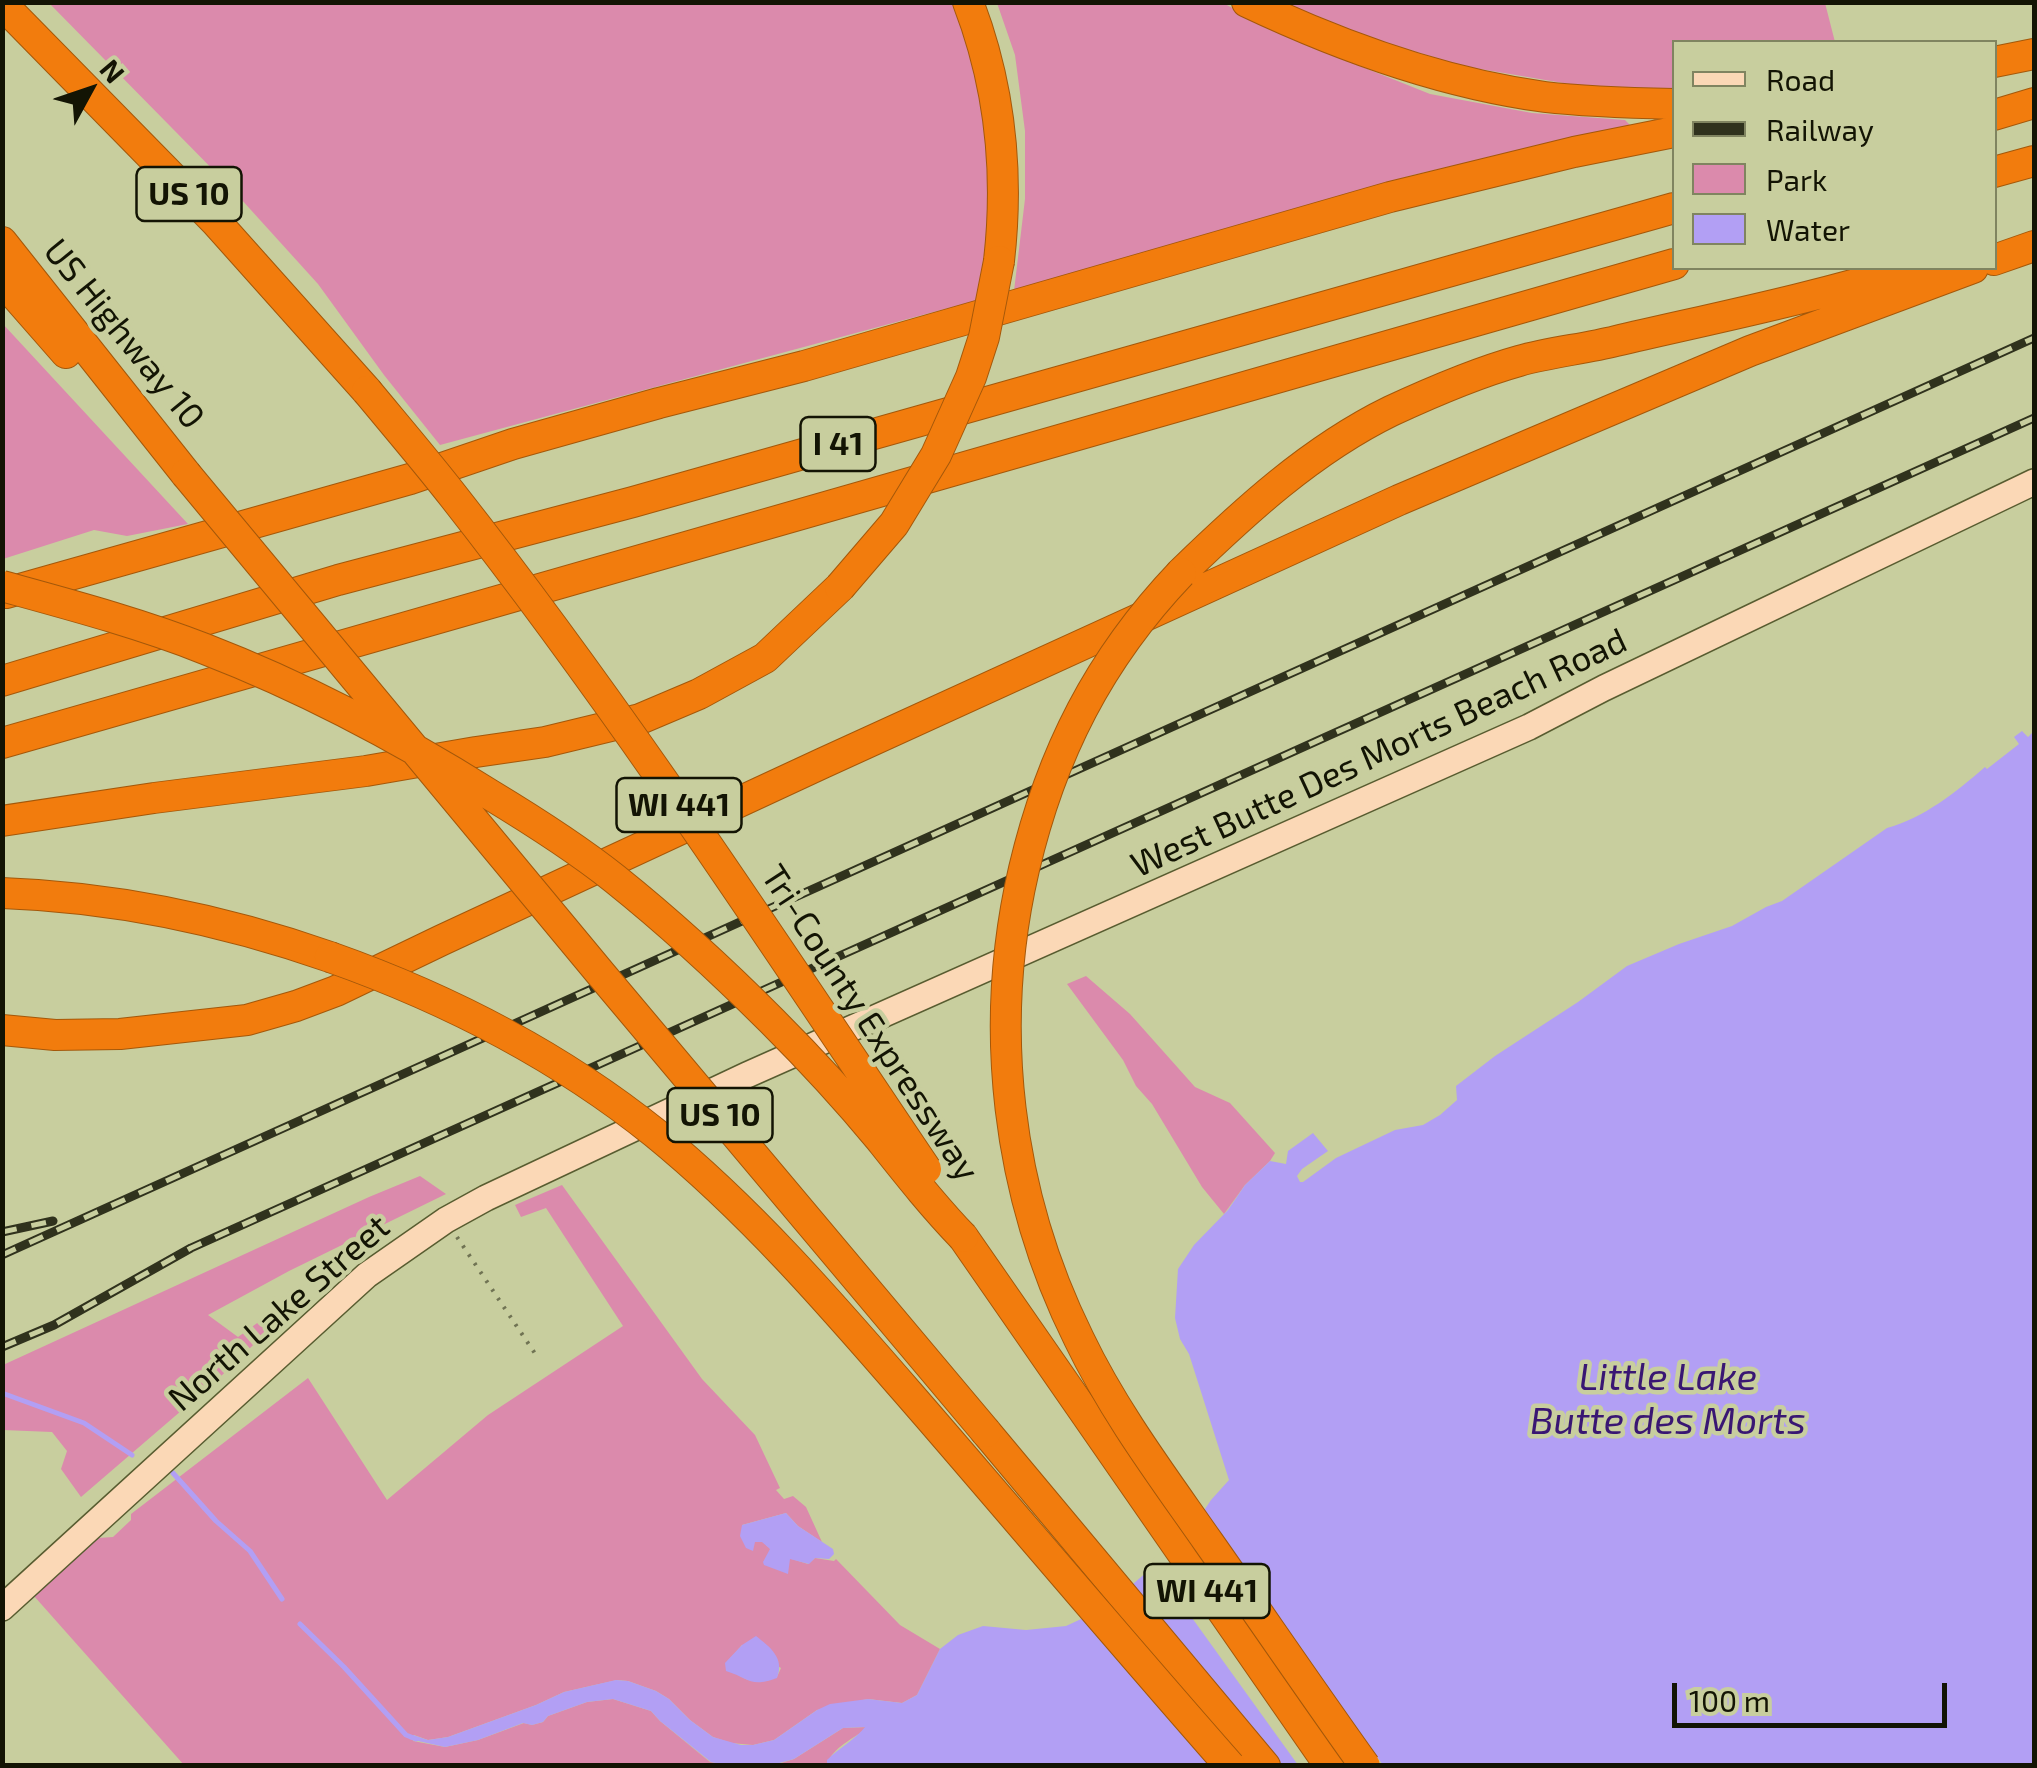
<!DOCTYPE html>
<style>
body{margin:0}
#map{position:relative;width:2037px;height:1768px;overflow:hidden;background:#c8ce9e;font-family:"Exo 2",sans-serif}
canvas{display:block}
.frame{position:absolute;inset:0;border:5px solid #131404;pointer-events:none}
.legend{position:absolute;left:1672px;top:40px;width:325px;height:230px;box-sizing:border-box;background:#c8ce9e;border:2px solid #808460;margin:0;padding:12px 18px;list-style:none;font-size:30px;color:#131404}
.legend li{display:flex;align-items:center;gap:20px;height:50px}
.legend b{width:50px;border:2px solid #808460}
.north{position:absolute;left:40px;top:40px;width:100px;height:100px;-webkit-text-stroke:8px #c8ce9e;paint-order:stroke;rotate:50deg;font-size:28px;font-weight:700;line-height:40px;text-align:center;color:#131404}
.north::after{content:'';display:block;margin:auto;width:35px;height:45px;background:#131404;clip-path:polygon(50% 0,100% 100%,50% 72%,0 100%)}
.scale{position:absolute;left:1672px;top:1683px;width:275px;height:45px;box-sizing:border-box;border:5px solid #131404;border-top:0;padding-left:12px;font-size:30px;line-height:35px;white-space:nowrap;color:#131404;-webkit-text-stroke:8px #c8ce9e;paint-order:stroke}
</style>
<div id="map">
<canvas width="2037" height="1768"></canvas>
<div class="frame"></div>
<ul class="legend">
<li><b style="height:12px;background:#fbd8b6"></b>Road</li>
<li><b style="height:12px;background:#30321d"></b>Railway</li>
<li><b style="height:28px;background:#db8aac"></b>Park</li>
<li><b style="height:28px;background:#b29ff4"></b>Water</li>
</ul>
<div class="north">N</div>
<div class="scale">100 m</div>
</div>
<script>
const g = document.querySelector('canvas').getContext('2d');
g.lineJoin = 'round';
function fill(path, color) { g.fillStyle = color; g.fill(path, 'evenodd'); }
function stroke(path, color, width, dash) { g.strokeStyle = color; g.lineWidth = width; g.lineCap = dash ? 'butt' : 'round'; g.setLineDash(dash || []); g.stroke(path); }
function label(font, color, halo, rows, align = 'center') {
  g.font = font + ' "Exo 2",sans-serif'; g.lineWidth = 9; g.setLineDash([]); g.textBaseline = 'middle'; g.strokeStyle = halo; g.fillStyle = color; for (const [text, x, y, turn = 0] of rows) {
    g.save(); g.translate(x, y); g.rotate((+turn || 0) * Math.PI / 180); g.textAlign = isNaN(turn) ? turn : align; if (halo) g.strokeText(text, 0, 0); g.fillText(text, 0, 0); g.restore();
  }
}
fill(new Path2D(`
 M 49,3 L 953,3 L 965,35 L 987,125 L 989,222 L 982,299 L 440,445 L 384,375 L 318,284 L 231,188 Z
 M 997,3 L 1223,3 L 1285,36 L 1430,94 L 1532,113 L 1625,120 L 1631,126 L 1413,175 L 1014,291 L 1025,199 L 1025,131 L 1015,55 Z
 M 1285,3 L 1825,3 L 1835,42 L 1674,42 L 1674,89 L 1587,87 L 1462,66 L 1335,27 Z
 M 2,323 L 188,524 L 127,536 L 94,530 L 3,559 Z
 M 1086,976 L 1130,1014 L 1195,1087 L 1230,1103 L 1275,1153 L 1270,1161 L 1245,1185 L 1224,1214 L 1202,1187 L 1152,1104 L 1136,1086 L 1123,1060 L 1067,984 Z
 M 420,1176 L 446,1194 L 289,1271 L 208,1315 L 238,1337 L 275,1310 L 280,1319 L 217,1380 L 81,1497 L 61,1469 L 67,1451 L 52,1432 L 3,1430 L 3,1365 L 369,1197 Z
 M 562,1185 L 702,1379 L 755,1435 L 780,1488 L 776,1490 L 784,1499 L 793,1496 L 806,1507 L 822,1542 L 798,1526 L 786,1513 L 742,1525 L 755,1542 L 762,1541 L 776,1554 L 808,1564 L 815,1558 L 834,1561 L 836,1559 L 900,1625 L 940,1649 L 917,1695 L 902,1703 L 868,1699 L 817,1710 L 774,1740 L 753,1745 L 731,1743 L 713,1737 L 690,1720 L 669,1699 L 656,1691 L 628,1681 L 617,1680 L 564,1692 L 536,1705 L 448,1737 L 428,1740 L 414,1735 L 413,1741 L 445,1747 L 478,1740 L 524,1723 L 532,1725 L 543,1722 L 548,1716 L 587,1702 L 613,1699 L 651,1711 L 660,1721 L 710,1762 L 729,1765 L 184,1765 L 34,1596 L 98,1538 L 113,1537 L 131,1520 L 131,1514 L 308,1378 L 387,1500 L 488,1415 L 623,1326 L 546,1208 L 521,1217 L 515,1205 ZM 742,1645 L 781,1668 L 777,1677 C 755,1686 741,1681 726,1663 Z
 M 868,1727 C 854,1739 832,1747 827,1765 L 772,1766 L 794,1759 L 843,1728 Z`), '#db8aac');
fill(new Path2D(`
 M 2022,731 L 2028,737 L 2034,731 L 2034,1765 L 827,1765 L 827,1760 C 839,1748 857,1738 865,1727 L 843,1728 L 794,1759 L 772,1765 L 729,1766 L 711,1762 L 660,1721 L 651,1711 L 613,1699 L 587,1702 L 548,1716 L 543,1722 L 532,1725 L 523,1723 L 478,1740 L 445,1747 L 409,1739 L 413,1735 L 428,1740 L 448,1737 L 536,1705 L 564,1692 L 616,1680 L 628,1681 L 656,1691 L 669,1699 L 690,1720 L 713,1737 L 741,1745 L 753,1745 L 774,1740 L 817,1710 L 830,1704 L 868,1699 L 902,1703 L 917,1695 L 940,1649 L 958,1635 L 983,1626 L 1026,1630 L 1066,1626 L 1105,1608 L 1148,1571 L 1193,1527 L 1211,1500 L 1229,1480 L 1189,1354 L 1180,1339 L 1175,1318 L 1178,1269 L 1194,1245 L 1228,1210 L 1245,1185 L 1270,1161 L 1286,1164 L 1288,1151 L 1313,1133 L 1328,1151 L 1302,1169 L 1297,1176 L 1300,1182 L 1303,1182 L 1336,1158 L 1395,1130 L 1423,1125 L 1440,1115 L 1457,1100 L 1456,1086 L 1495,1056 L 1578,1002 L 1627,966 L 1679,944 L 1732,926 L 1766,907 L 1782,901 L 1887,828 C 1924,818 1956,792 1985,767 L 1987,769 L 2019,744 L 2014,737 Z
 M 786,1513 L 798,1526 L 833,1549 L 834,1554 L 829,1559 L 815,1558 L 809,1564 L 790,1559 L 788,1574 L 764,1565 L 763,1562 L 770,1549 L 762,1542 L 755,1542 L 753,1551 L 746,1548 L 740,1536 L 742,1525 Z
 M 756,1636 C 770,1647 785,1658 777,1678 C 750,1688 749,1678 726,1671 L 725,1663 L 742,1645 Z`), '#b29ff4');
fill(new Path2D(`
 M 1189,1524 L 1329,1693 L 1383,1765 L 1298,1765 L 1151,1561 Z`), '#c8ce9e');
stroke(new Path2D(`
 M 2,1393 L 84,1423 L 132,1455
 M 173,1473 L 216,1521 L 250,1551 L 282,1599
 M 300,1624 L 344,1667 L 406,1735 L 416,1739`), '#b29ff4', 5);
const secondary = new Path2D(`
 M 2,1608 L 367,1275 L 446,1220 L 486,1198 L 747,1075 L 1529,727 L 1604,688 L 2034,482`);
const highway = new Path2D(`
 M 968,2 C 1000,85 1009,173 999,261
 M 1247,2 C 1342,47 1441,83 1545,97 C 1588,102 1631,103 1674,104
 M 2,4 L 216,222 L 367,391
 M 1994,62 L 2034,54
 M 1994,115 L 2034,103
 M 1994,172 L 2034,161
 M 2,242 L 186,474
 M 1994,260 L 2034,246
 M 2,280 L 66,353
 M 1181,573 C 1244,512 1311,450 1391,411 C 1432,392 1476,373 1519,361 C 1551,352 1584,349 1616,341 C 1715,318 1814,298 1911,268
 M 6,593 L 410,479 L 513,444 L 659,403 L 804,366 L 1390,197 L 1574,152 L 1674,132
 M 2,681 L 338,580 L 633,502 L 1674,208
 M 2,743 L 1674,264
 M 2,821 L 154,798 L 366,771 L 476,752 L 545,742 L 640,719 L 699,694 L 765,658 L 840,587
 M 2,893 C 115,897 224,920 330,957
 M 2,1030 L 55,1035 L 120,1034 L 247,1020 L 296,1006 L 336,991 L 442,940 L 823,763 L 1399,500 L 1750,351 L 1973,268
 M 963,1237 L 1330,1766
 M 986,1432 L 1265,1766`);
stroke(secondary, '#585c30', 28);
stroke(highway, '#a4580a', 32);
stroke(new Path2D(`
 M 457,1237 L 538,1358`), '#707353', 4, [2.5, 8]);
stroke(secondary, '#fbd8b6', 25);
stroke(highway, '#f27c0d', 30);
const rail = new Path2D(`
 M 2,1232 L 53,1221
 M 2,1255 L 2034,338
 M 2,1347 L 54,1325 L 191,1248 L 2034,418`);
stroke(rail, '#30321d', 9);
stroke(rail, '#c8ce9e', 5, [15]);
const highwayBridge = new Path2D(`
 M 367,391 C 396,426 426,461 454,497 C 623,712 773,942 926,1169
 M 186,474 L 601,974 L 986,1432
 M 1181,573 C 1099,659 1051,754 1024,869 C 987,1027 1007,1194 1079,1339 C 1114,1412 1163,1477 1209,1543 C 1261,1617 1312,1692 1365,1766
 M 2,586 C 71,605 139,623 205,649 C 306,688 398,737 489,794 C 532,820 575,847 615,879 C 670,923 722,971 772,1021 C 810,1059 846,1098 880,1139 C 907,1173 933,1206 963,1237
 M 840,587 L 894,524 L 936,455 L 971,377 L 984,337 L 999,261
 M 330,957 C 446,998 559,1056 655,1133 C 757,1216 842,1317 928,1416 C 1029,1533 1128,1650 1230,1766`);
stroke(highwayBridge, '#a4580a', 32, []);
stroke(highwayBridge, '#f27c0d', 30);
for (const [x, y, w] of [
 [189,194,105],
 [838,444,75],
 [679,805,125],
 [720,1115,105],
 [1207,1591,125]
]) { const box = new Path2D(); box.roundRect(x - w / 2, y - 27, w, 54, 8); g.fillStyle = '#c8ce9e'; g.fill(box); stroke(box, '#131404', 2.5); }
label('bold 32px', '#131404', null, [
 ["US 10",189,194],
 ["I 41",838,444],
 ["WI 441",679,805],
 ["US 10",720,1115],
 ["WI 441",1207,1591]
]);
label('35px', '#131404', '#c8ce9e', [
 ["US Highway 10",124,334,51],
 ["West Butte Des Morts Beach Road",1379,753,-25],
 ["Tri-County Expressway",870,1023,57],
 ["North Lake Street",279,1313,-41]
]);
label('italic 38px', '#391673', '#c8ce9e', [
 ["Little Lake",1668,1377],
 ["Butte des Morts",1668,1421]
]);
</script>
